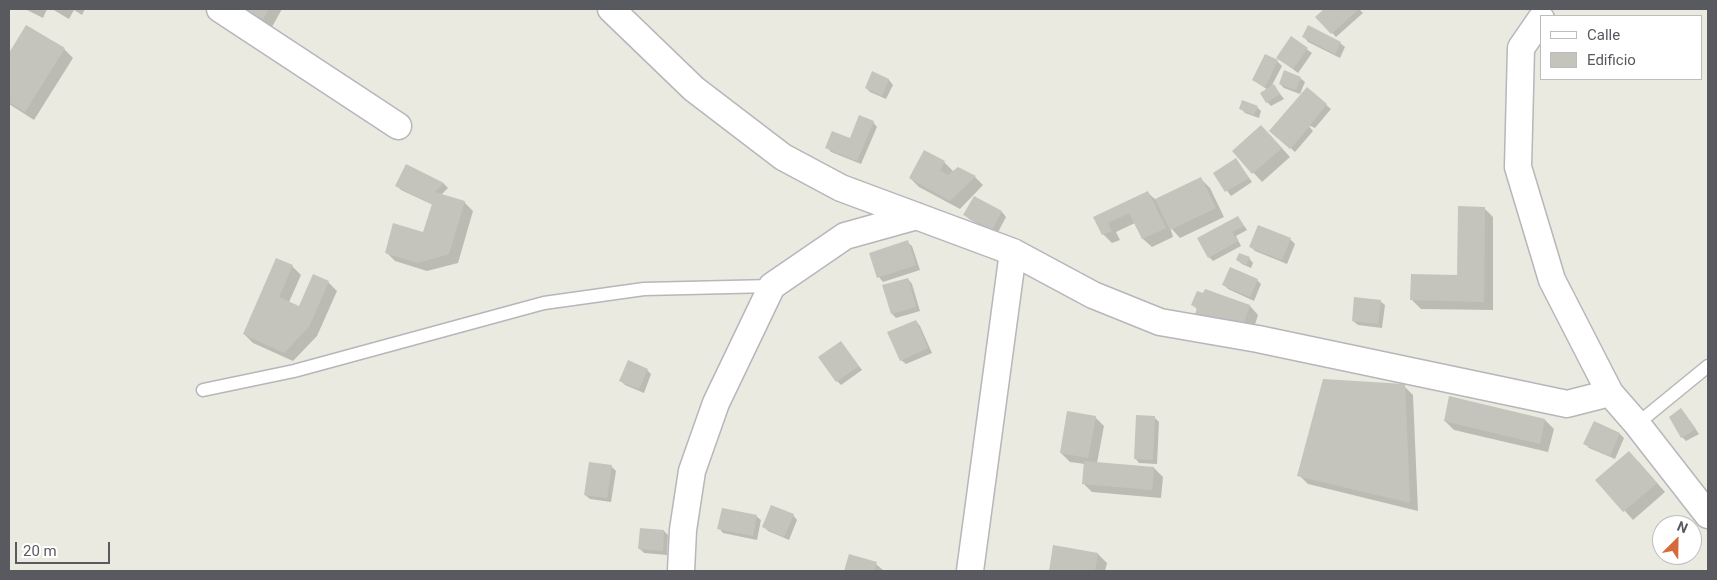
<!DOCTYPE html>
<style>
body{margin:0}
#map{position:relative;width:1717px;height:580px;overflow:hidden;background:#eaeae0;font-family:Roboto,sans-serif}
canvas{display:block}
.frame{position:absolute;inset:0;border:10px solid #595a5f;pointer-events:none}
.legend{position:absolute;left:1540px;top:15px;width:162px;height:65px;box-sizing:border-box;background:#fff;border:1px solid #bdbdbf;margin:0;padding:6px 9px;list-style:none;font-size:15px;color:#595a5f}
.legend li{display:flex;align-items:center;gap:10px;height:25px}
.legend b{width:25px;border:1px solid #bdbdbf}
.north{position:absolute;left:1652px;top:515px;width:50px;height:50px;box-sizing:border-box;background:#fff;border:1px solid #bdbdbf;border-radius:50%;rotate:23deg;font-size:14px;font-weight:700;line-height:20px;text-align:center;color:#595a5f}
.north::after{content:'';display:block;margin:auto;width:18px;height:22px;background:#d66b3a;clip-path:polygon(50% 0,100% 100%,50% 72%,0 100%)}
.scale{position:absolute;left:15px;top:542px;width:95px;height:22px;box-sizing:border-box;border:2px solid #595a5f;border-top:0;padding-left:6px;font-size:15px;line-height:18px;white-space:nowrap;color:#595a5f;-webkit-text-stroke:4px #fff;paint-order:stroke}
</style>
<div id="map">
<canvas width="1717" height="580"></canvas>
<div class="frame"></div>
<ul class="legend">
<li><b style="height:6px;background:#fff"></b>Calle</li>
<li><b style="height:14px;background:#c5c4bc"></b>Edificio</li>
</ul>
<div class="north">N</div>
<div class="scale">20 m</div>
</div>
<script>
const g = document.querySelector('canvas').getContext('2d');
g.lineJoin = 'round';
function fill(path, color) { g.fillStyle = color; g.fill(path, 'evenodd'); }
function stroke(path, color, width, dash) { g.strokeStyle = color; g.lineWidth = width; g.lineCap = dash ? 'butt' : 'round'; g.setLineDash(dash || []); g.stroke(path); }
fill(new Path2D(`
 M 25,9 L 47,9 L 43,18 Z
 M 52,9 L 85,9 L 82,15 L 74,10 L 69,19 Z
 M 241,9 L 282,9 L 272,27 Z
 M 1325,9 L 1359,9 L 1363,13 L 1336,37 L 1317,17 Z
 M 27,26 L 64,49 L 73,58 L 34,120 L 9,104 L 9,56 Z
 M 1304,37 L 1340,43 L 1345,47 L 1340,58 L 1308,42 Z
 M 1291,38 L 1312,53 L 1298,73 L 1277,57 Z
 M 1277,61 L 1282,66 L 1270,89 L 1274,86 L 1284,99 L 1271,106 L 1267,102 L 1268,90 L 1253,80 Z
 M 873,73 L 889,80 L 893,85 L 886,99 L 870,92 L 866,88 Z
 M 1300,78 L 1305,82 L 1300,94 L 1284,88 L 1280,84 Z
 M 1307,89 L 1331,109 L 1315,128 L 1308,125 L 1313,131 L 1295,152 L 1271,130 Z
 M 1257,107 L 1261,111 L 1259,118 L 1245,113 L 1241,108 Z
 M 873,122 L 877,127 L 861,164 L 831,152 L 827,147 L 850,140 Z
 M 1270,135 L 1290,157 L 1262,182 L 1234,151 Z
 M 1236,160 L 1252,182 L 1231,196 L 1214,173 Z
 M 944,162 L 954,172 L 975,177 L 983,185 L 960,209 L 919,187 L 910,178 Z
 M 406,166 L 444,184 L 448,188 L 441,195 L 464,202 L 473,211 L 458,263 L 427,271 L 395,261 L 386,252 L 424,234 L 433,205 L 401,190 L 397,186 Z
 M 1201,179 L 1210,188 L 1224,217 L 1180,238 L 1170,227 L 1173,237 L 1152,247 L 1143,239 L 1135,223 L 1116,232 L 1120,240 L 1112,243 L 1103,234 L 1095,218 L 1148,193 L 1156,200 Z
 M 975,198 L 1002,212 L 1006,217 L 997,234 L 969,219 L 965,215 Z
 M 1484,208 L 1493,217 L 1493,310 L 1421,309 L 1412,300 L 1458,276 Z
 M 1238,217 L 1247,230 L 1236,236 L 1241,246 L 1213,261 L 1209,257 Z
 M 1290,239 L 1295,244 L 1287,264 L 1255,251 L 1251,247 Z
 M 907,242 L 912,246 L 920,270 L 883,282 L 879,277 Z
 M 1249,258 L 1253,263 L 1251,268 L 1242,264 L 1237,260 Z
 M 292,266 L 301,275 L 289,302 L 299,307 L 328,282 L 337,291 L 317,336 L 293,361 L 253,343 L 244,334 Z
 M 908,279 L 912,284 L 920,311 L 896,318 L 892,314 Z
 M 1257,280 L 1261,284 L 1254,301 L 1228,289 L 1224,285 Z
 M 1206,290 L 1250,306 L 1258,315 L 1250,340 L 1198,310 L 1193,305 L 1204,295 Z
 M 1380,301 L 1385,305 L 1382,328 L 1358,325 L 1353,321 Z
 M 916,321 L 920,326 L 932,353 L 906,364 L 901,360 Z
 M 841,343 L 862,370 L 841,385 L 837,381 Z
 M 647,370 L 651,374 L 644,393 L 625,385 L 620,380 Z
 M 1404,386 L 1413,395 L 1418,511 L 1308,484 L 1299,475 Z
 M 1685,414 L 1699,434 L 1686,441 L 1682,437 Z
 M 1095,417 L 1104,426 L 1097,463 L 1154,468 L 1163,477 L 1161,498 L 1092,492 L 1083,483 L 1085,464 L 1070,462 L 1061,453 Z
 M 1155,418 L 1159,422 L 1157,464 L 1139,463 L 1135,458 Z
 M 1545,420 L 1554,429 L 1548,452 L 1454,430 L 1445,421 Z
 M 1594,422 L 1620,434 L 1624,438 L 1615,459 L 1589,448 L 1585,443 Z
 M 1638,461 L 1665,492 L 1633,520 L 1597,480 Z
 M 611,466 L 616,471 L 611,502 L 590,499 L 585,495 Z
 M 793,515 L 797,520 L 789,540 L 768,531 L 764,527 Z
 M 756,516 L 761,520 L 757,540 L 723,533 L 719,528 Z
 M 664,531 L 668,535 L 667,555 L 644,553 L 640,549 Z
 M 1055,547 L 1098,554 L 1107,563 L 1105,571 L 1051,571 Z
 M 850,556 L 876,564 L 884,571 L 845,571 Z`), '#0003');
fill(new Path2D(`
 M 245,9 L 269,9 L 263,19 Z
 M 1324,9 L 1359,9 L 1331,34 L 1315,17 Z
 M 26,25 L 65,48 L 25,112 L 9,102 L 9,53 Z
 M 1308,25 L 1341,42 L 1335,54 L 1302,37 Z
 M 1291,36 L 1308,48 L 1293,69 L 1276,58 Z
 M 1265,54 L 1278,60 L 1265,87 L 1252,80 Z
 M 1284,70 L 1301,77 L 1296,90 L 1279,84 Z
 M 872,71 L 889,79 L 882,96 L 865,88 Z
 M 1274,84 L 1280,94 L 1266,103 L 1260,93 Z
 M 1307,87 L 1327,104 L 1310,125 L 1291,109 L 1310,126 L 1290,149 L 1269,131 Z
 M 1242,100 L 1258,106 L 1254,115 L 1239,109 Z
 M 859,115 L 874,121 L 857,161 L 825,148 L 832,131 L 850,138 Z
 M 1261,125 L 1282,148 L 1252,174 L 1232,151 Z
 M 924,150 L 945,161 L 940,170 L 948,175 L 958,167 L 976,176 L 950,201 L 909,178 Z
 M 1236,158 L 1249,178 L 1225,192 L 1213,173 Z
 M 406,164 L 444,183 L 435,192 L 465,201 L 449,254 L 418,263 L 385,253 L 393,223 L 423,232 L 432,204 L 395,186 Z
 M 1201,177 L 1216,208 L 1170,230 L 1155,199 Z
 M 1148,191 L 1166,228 L 1142,239 L 1129,213 L 1108,223 L 1112,231 L 1102,235 L 1093,217 Z
 M 974,196 L 1002,211 L 992,230 L 963,215 Z
 M 1458,206 L 1485,207 L 1484,302 L 1410,300 L 1411,274 L 1457,275 Z
 M 1238,216 L 1244,226 L 1232,232 L 1238,241 L 1208,258 L 1197,238 Z
 M 1258,225 L 1291,238 L 1282,260 L 1249,247 Z
 M 908,240 L 916,265 L 877,278 L 869,253 Z
 M 1239,253 L 1250,257 L 1246,265 L 1236,260 Z
 M 276,258 L 293,265 L 279,297 L 299,306 L 313,274 L 329,281 L 309,327 L 284,353 L 243,334 Z
 M 1230,267 L 1258,279 L 1250,297 L 1222,285 Z
 M 908,278 L 916,307 L 891,314 L 882,285 Z
 M 1205,289 L 1250,305 L 1241,332 L 1195,315 L 1197,308 L 1191,305 L 1197,291 L 1203,293 Z
 M 1354,297 L 1381,300 L 1378,324 L 1352,321 Z
 M 916,320 L 928,348 L 900,361 L 887,332 Z
 M 841,341 L 859,366 L 836,382 L 818,357 Z
 M 628,360 L 648,369 L 639,389 L 619,381 Z
 M 1323,379 L 1405,384 L 1410,503 L 1297,476 Z
 M 1449,396 L 1545,419 L 1540,444 L 1444,421 Z
 M 1681,408 L 1696,429 L 1681,438 L 1669,417 Z
 M 1067,411 L 1096,416 L 1088,458 L 1060,453 Z
 M 1136,415 L 1155,416 L 1153,460 L 1134,459 Z
 M 1594,421 L 1620,433 L 1610,456 L 1583,444 Z
 M 1629,451 L 1657,483 L 1623,512 L 1595,480 Z
 M 1084,461 L 1154,467 L 1152,490 L 1082,484 Z
 M 589,462 L 612,465 L 607,498 L 584,495 Z
 M 771,505 L 794,514 L 784,537 L 762,527 Z
 M 722,508 L 757,515 L 753,536 L 717,529 Z
 M 640,528 L 664,530 L 663,551 L 638,549 Z
 M 1053,545 L 1098,553 L 1095,571 L 1049,571 Z
 M 849,554 L 877,562 L 874,571 L 844,571 Z`), '#c5c4bc');
const service = new Path2D(`
 M 203,390 L 294,371 L 544,303 L 644,289 L 772,286
 M 1637,424 L 1708,366`);
const minor = new Path2D(`
 M 220,9 L 398,126
 M 611,9 L 694,89 L 783,157 L 841,188 L 1013,252 L 1093,295 L 1160,322 L 1258,339 L 1567,404 L 1610,393
 M 1541,19 L 1521,48 L 1518,167 L 1552,280 L 1610,393 L 1637,424 L 1708,515
 M 681,571 L 683,530 L 692,471 L 716,403 L 772,286 L 845,236 L 917,216
 M 970,571 L 1013,252`);
stroke(service, '#b6b6bb', 15);
stroke(minor, '#b6b6bb', 29);
stroke(service, '#fff', 12);
stroke(minor, '#fff', 26);
</script>
